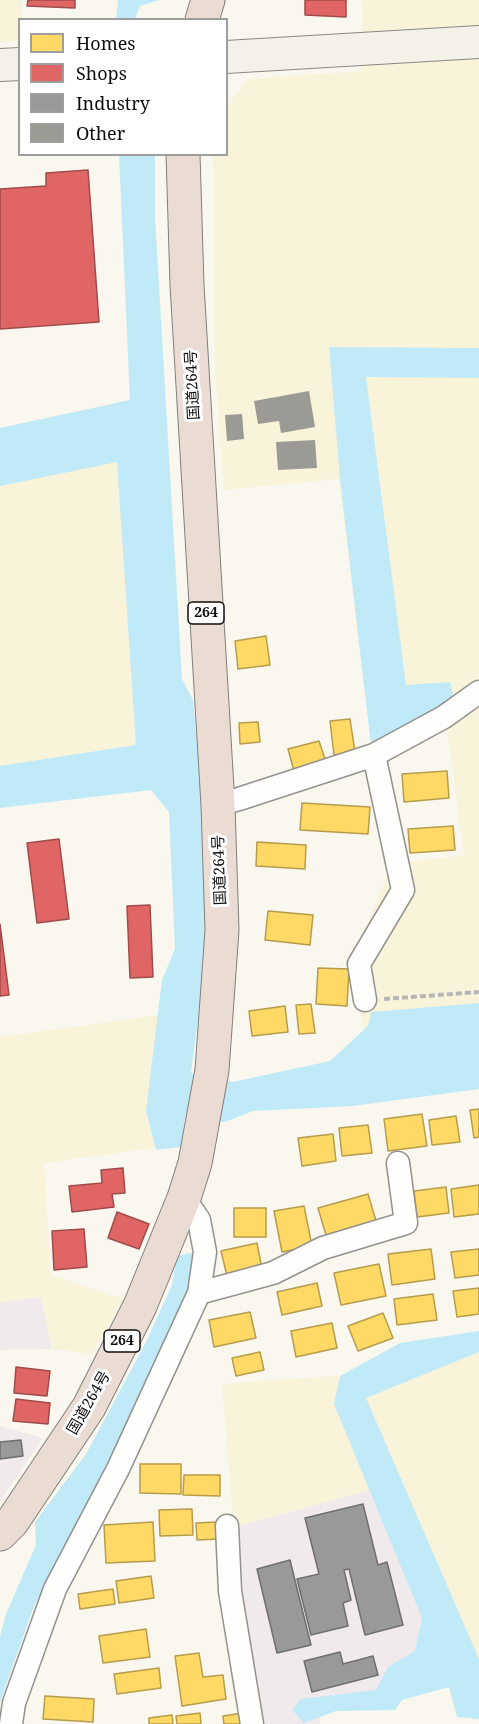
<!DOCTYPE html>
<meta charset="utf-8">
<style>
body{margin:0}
#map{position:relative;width:479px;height:1724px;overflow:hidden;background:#faf7ef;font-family:"Noto Serif",serif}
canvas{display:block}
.legend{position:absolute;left:18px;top:18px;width:210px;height:138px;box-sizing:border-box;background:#fff;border:2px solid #9e9e9e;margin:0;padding:8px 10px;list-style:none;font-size:18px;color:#0c0c0c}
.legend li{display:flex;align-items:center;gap:12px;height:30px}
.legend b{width:30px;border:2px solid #9e9e9e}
</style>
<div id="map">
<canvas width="479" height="1724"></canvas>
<ul class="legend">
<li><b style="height:16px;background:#ffd966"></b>Homes</li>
<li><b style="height:16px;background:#e06666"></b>Shops</li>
<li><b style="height:16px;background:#999"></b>Industry</li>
<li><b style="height:16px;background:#9c9a95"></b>Other</li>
</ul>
</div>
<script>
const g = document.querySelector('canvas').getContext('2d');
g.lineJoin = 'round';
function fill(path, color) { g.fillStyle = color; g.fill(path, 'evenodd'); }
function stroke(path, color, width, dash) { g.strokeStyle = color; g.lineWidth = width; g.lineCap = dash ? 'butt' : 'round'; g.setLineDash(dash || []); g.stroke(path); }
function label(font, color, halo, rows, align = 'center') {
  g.font = font + ' "Noto Serif","Noto Sans JP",serif'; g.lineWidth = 6; g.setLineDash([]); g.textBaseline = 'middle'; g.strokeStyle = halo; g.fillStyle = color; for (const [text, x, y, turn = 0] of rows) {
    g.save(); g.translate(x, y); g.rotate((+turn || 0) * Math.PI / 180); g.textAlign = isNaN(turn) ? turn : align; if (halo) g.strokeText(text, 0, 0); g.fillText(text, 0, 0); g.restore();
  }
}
fill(new Path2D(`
 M 42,1297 L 52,1349 L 0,1350 L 0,1302 Z
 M 0,1426 L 43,1438 L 0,1501 Z
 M 381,1487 L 440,1626 L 384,1698 L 321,1706 L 320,1724 L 254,1724 L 234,1527 Z`), '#f1eaed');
fill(new Path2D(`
 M 0,0 L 22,0 L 22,19 L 20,20 L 19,41 L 0,42 Z
 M 363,0 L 479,0 L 479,1075 L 372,1084 L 353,958 L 392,864 L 464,855 L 442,693 L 366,704 L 339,479 L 224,490 L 215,366 L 213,155 L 226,154 L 227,107 L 248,79 L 361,71 Z
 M 130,400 L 176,771 L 0,795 L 0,428 Z
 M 181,1012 L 183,1144 L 44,1163 L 51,1275 L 123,1299 L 92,1354 L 52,1349 L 41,1297 L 0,1302 L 0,1037 Z
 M 479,1337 L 479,1672 L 440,1626 L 381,1487 L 234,1527 L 222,1384 L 375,1373 Z`), '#f9f3da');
fill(new Path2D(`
 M 118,0 L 159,0 L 140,6 L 135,19 L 116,19 Z
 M 119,155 L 155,155 L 155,217 L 182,679 L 193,700 L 205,837 L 204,972 L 191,1073 L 233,1082 L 330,1061 L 368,1026 L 371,1012 L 479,1003 L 479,1089 L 353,1106 L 253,1111 L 225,1122 L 185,1117 L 181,1147 L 156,1150 L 146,1111 L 162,980 L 175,949 L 169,812 L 151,790 L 0,808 L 0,766 L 136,745 L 117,462 L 0,486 L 0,428 L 130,400 Z
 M 329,347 L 479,348 L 479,378 L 366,377 L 406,685 L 450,682 L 454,700 L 371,745 L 340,479 Z
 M 195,1252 L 189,1294 L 104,1475 L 34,1606 L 0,1702 L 0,1636 L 6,1614 L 36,1545 L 35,1522 L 86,1454 L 145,1344 L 172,1285 L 177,1256 Z
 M 479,1331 L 479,1352 L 366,1398 L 479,1659 L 479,1719 L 457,1717 L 449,1687 L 402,1700 L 395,1710 L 336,1711 L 304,1723 L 292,1710 L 301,1699 L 376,1690 L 388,1667 L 415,1651 L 422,1618 L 334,1404 L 340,1376 L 400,1343 Z`), '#c1eaf8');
const homes = new Path2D(`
 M 266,636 L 270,665 L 238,669 L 235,641 Z
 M 350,719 L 355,752 L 334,755 L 330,721 Z
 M 258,722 L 260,742 L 240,744 L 239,723 Z
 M 319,741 L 326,762 L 294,771 L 288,749 Z
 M 447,771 L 449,798 L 404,802 L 402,774 Z
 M 302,803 L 370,807 L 368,834 L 300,830 Z
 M 453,826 L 455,850 L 410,853 L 408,829 Z
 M 257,842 L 306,845 L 305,869 L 256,866 Z
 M 268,911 L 313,915 L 310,945 L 265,940 Z
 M 318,968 L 349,969 L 347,1006 L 316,1004 Z
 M 311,1004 L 315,1033 L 299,1034 L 296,1005 Z
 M 285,1006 L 288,1032 L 252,1036 L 249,1011 Z
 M 479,1109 L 479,1137 L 474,1138 L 470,1110 Z
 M 422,1114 L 427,1146 L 388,1151 L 384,1119 Z
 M 456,1116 L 460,1142 L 432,1145 L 429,1120 Z
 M 368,1125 L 372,1153 L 342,1156 L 339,1128 Z
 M 333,1134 L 336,1161 L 302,1166 L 298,1138 Z
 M 479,1185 L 479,1214 L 454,1217 L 451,1189 Z
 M 446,1187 L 449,1213 L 417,1217 L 414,1191 Z
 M 368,1194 L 376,1221 L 326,1235 L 318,1208 Z
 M 304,1206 L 312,1246 L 282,1252 L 274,1211 Z
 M 234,1208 L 266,1208 L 266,1237 L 234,1237 Z
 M 257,1243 L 262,1269 L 227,1276 L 221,1251 Z
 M 431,1249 L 435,1279 L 392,1285 L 388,1254 Z
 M 479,1249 L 479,1275 L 455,1278 L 451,1252 Z
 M 379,1264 L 386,1296 L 341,1305 L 334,1273 Z
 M 317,1283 L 322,1306 L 282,1315 L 277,1292 Z
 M 479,1288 L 479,1314 L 457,1317 L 453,1291 Z
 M 433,1294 L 437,1320 L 397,1325 L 394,1299 Z
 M 250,1312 L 256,1338 L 214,1347 L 209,1320 Z
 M 383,1313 L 393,1338 L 358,1351 L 348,1326 Z
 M 332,1323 L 337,1348 L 296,1357 L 291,1331 Z
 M 260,1352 L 264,1370 L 236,1376 L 232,1358 Z
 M 140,1464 L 181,1464 L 181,1494 L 140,1493 Z
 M 184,1475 L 220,1475 L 220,1496 L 183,1495 Z
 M 192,1509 L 193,1535 L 160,1536 L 159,1510 Z
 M 153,1522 L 155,1561 L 106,1563 L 104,1525 Z
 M 218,1522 L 219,1539 L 197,1540 L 196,1523 Z
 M 151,1576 L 154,1598 L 119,1603 L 116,1581 Z
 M 113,1589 L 115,1604 L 80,1609 L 78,1594 Z
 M 146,1629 L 150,1657 L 103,1663 L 99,1636 Z
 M 199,1653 L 203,1677 L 223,1675 L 226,1699 L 182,1706 L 175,1656 Z
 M 159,1668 L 161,1688 L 117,1694 L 114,1674 Z
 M 45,1696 L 94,1699 L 93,1722 L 43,1719 Z
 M 200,1713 L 201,1724 L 177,1724 L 176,1716 Z
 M 243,1713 L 245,1724 L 224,1724 L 223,1716 Z
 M 172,1715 L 173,1724 L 149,1724 L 149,1718 Z`);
fill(homes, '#ffd966');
stroke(homes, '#b69c4b', 1.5);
const shops = new Path2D(`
 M 28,0 L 75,0 L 75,8 L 27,6 Z
 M 305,0 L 346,0 L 346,17 L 305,15 Z
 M 88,170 L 99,322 L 0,329 L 0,189 L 46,186 L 46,173 Z
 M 59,839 L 69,919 L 37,923 L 27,843 Z
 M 150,905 L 153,977 L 130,978 L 127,906 Z
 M 0,924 L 9,995 L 0,996 Z
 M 123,1168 L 125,1193 L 112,1194 L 114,1207 L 72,1212 L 69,1186 L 102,1183 L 101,1170 Z
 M 117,1212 L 149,1224 L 139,1249 L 108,1238 Z
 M 84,1229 L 87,1267 L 54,1270 L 52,1231 Z
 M 16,1367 L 50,1371 L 47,1396 L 14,1393 Z
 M 16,1399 L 50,1403 L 48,1424 L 13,1421 Z`);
fill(shops, '#e06666');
stroke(shops, '#a04b4b', 1.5);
const industry = new Path2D(`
 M 21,1440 L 23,1456 L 0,1459 L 0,1442 Z
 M 363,1504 L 378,1565 L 387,1562 L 403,1625 L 365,1635 L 349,1569 L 344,1570 L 351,1600 L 343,1603 L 348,1626 L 311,1635 L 297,1579 L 319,1574 L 305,1518 Z
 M 290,1560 L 311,1645 L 277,1653 L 257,1569 Z
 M 340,1652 L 343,1664 L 373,1656 L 378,1675 L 312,1692 L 304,1661 Z`);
fill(industry, '#999');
stroke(industry, '#6f6f6f', 1.5);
fill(new Path2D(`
 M 309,391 L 315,427 L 281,433 L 279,421 L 258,424 L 254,401 Z
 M 242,414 L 244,439 L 227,441 L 225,415 Z
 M 315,440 L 317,468 L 278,470 L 276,442 Z`), '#9c9a95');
const street = new Path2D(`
 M 218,805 L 239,799 L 374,755 L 444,717 L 479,692
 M 365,1000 L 359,964 L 403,890 L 374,755
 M 199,1293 L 273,1273 L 323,1248 L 406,1223 L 398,1163
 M 227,1526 L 230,1591 L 252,1724
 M 11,1724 L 14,1703 L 55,1589 L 118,1469 L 199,1293 L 205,1252 L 199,1220 L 184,1198`);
const secondary = new Path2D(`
 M 226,57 L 479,42
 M 0,65 L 20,64`);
const highway = new Path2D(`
 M 202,20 L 208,0
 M 0,1534 L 12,1522 L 89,1407 L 140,1306 L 184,1198 L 195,1163 L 212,1070 L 222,930 L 218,805 L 187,285 L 183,154`);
stroke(street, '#93928e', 25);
stroke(secondary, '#8a8885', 34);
stroke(highway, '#807f7c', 35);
stroke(new Path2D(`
 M 384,999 L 479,992`), '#b7b6b5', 4, [6, 3]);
stroke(street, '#fefefd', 22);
stroke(secondary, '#f4f2e8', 32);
stroke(highway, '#eadcd3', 33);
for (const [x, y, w] of [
 [206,613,36],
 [122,1341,36]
]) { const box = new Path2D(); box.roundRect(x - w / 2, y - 11, w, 22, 4.5); g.fillStyle = '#fff'; g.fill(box); stroke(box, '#0c0c0c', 1.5); }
label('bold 14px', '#0c0c0c', null, [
 ["264",206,613],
 ["264",122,1341]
]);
label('15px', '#0c0c0c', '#fff', [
 ["国道264号",193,385,-93],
 ["国道264号",220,870,-92],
 ["国道264号",89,1403,-60]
]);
</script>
